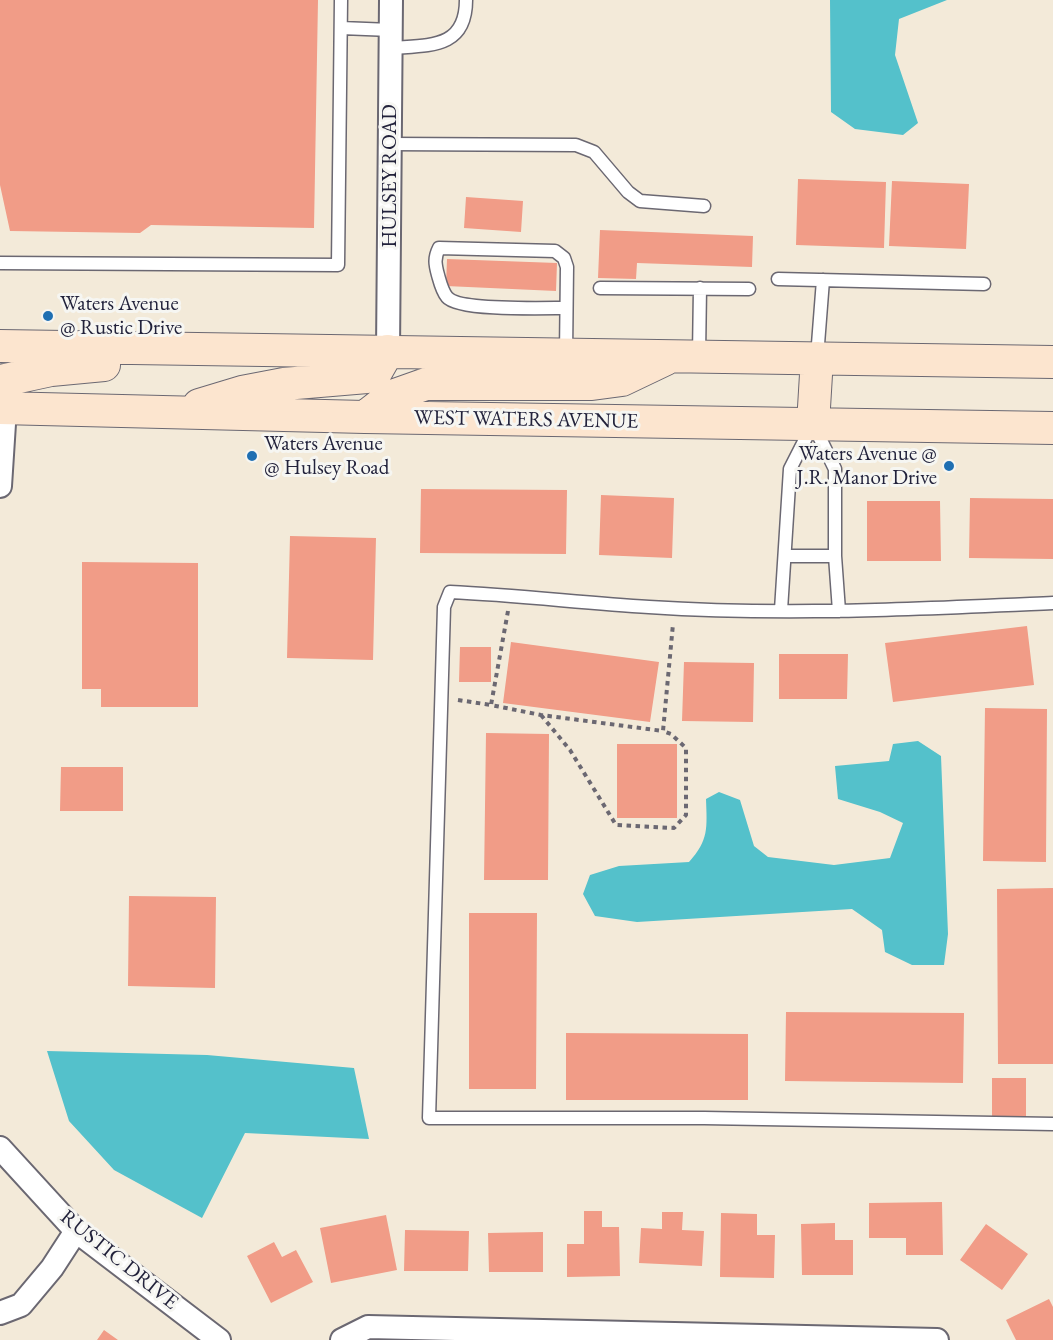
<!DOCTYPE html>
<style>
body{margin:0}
canvas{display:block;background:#f3ead9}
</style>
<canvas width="1053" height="1340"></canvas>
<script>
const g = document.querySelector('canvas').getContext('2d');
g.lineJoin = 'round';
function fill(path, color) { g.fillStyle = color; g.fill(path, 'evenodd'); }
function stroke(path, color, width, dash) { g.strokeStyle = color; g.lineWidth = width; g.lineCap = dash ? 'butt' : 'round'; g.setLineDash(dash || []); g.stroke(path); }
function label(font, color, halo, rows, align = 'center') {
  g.font = font + ' "EB Garamond",serif'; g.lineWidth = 6; g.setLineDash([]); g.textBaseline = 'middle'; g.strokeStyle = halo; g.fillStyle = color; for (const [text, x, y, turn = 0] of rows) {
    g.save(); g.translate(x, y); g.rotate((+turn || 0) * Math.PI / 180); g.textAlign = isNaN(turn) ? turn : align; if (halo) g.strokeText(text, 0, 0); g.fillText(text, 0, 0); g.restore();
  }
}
fill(new Path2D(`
 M 830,0 L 947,0 L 899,19 L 895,55 L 918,123 L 903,135 L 855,129 L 831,112 Z
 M 918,741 L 941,756 L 948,934 L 944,965 L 912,965 L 885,952 L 882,930 L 852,909 L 637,922 L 595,916 L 583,894 L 590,875 L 619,866 L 689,862 C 709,840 707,828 706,799 L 719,792 L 740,800 L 754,846 L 768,857 L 834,865 L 890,858 L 903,823 L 880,812 L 838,799 L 835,766 L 889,761 L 893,744 Z
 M 47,1051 L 207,1055 L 354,1068 L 369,1139 L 245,1133 L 202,1218 L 114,1170 L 69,1121 Z`), '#54c1cb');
fill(new Path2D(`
 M 0,0 L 318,0 L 314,228 L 151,225 L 140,233 L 10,231 L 0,185 Z
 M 798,179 L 886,182 L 884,248 L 796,245 Z
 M 892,181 L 969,184 L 966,249 L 889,246 Z
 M 466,197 L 523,201 L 521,232 L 464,228 Z
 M 600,230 L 753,236 L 752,267 L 637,263 L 636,279 L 598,278 Z
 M 447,259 L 557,263 L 556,291 L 446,286 Z
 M 421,489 L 567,490 L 566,554 L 420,553 Z
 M 601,495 L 674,498 L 672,558 L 599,555 Z
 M 970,498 L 1053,499 L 1053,559 L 969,558 Z
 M 867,501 L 940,501 L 941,561 L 867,561 Z
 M 290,536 L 376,538 L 373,660 L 287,658 Z
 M 82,562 L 198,563 L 198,707 L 101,707 L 101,689 L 82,689 Z
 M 1027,626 L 1034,685 L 893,702 L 885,643 Z
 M 511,642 L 659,662 L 650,722 L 503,703 Z
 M 460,647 L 491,647 L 491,682 L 459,682 Z
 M 779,654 L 848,654 L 847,699 L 779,699 Z
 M 684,662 L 754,663 L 753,722 L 682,721 Z
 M 985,708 L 1047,709 L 1046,862 L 983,861 Z
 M 486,733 L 549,734 L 548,880 L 484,880 Z
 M 617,744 L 677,744 L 677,818 L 617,818 Z
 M 61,767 L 123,767 L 123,811 L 60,811 Z
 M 1053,888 L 1053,1064 L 998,1064 L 997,889 Z
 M 129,896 L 216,897 L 215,988 L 128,986 Z
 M 469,913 L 537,913 L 536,1089 L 469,1089 Z
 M 786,1012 L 964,1013 L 963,1083 L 785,1081 Z
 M 566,1033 L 748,1034 L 748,1100 L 566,1100 Z
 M 992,1078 L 1026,1078 L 1026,1116 L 992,1116 Z
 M 942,1202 L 943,1255 L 906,1255 L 906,1238 L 869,1238 L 869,1203 Z
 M 584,1211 L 602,1211 L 602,1227 L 619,1227 L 620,1276 L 567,1277 L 567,1244 L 584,1244 Z
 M 662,1212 L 683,1212 L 682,1230 L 704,1231 L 702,1266 L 639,1263 L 641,1228 L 662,1229 Z
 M 721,1213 L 757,1214 L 757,1235 L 775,1235 L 774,1278 L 720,1277 Z
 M 386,1215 L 397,1270 L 331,1283 L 320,1228 Z
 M 835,1223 L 835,1240 L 853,1240 L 853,1275 L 802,1275 L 801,1224 Z
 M 986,1224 L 1028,1254 L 1002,1290 L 960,1260 Z
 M 405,1230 L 469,1231 L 468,1271 L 404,1271 Z
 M 543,1232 L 543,1272 L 489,1272 L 488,1233 Z
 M 274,1242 L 282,1257 L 296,1250 L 313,1282 L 271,1303 L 247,1256 Z
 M 1049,1299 L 1053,1307 L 1053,1340 L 1016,1340 L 1006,1320 Z
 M 104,1330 L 118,1340 L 97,1340 Z`), '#f19c87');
const service = new Path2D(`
 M 341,28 L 391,30
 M 391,48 C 429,45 466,49 466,0
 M 390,144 L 576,145 L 594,152 L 628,192 L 640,201 L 704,206
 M 0,263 L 338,265 L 341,0
 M 778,279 L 984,284
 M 600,288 L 749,289
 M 566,308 C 545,308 458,311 447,297 C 442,291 440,282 438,275 C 435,264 434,258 439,248 L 555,251 L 564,258 L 567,267 L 566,354
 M 699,355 L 700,288
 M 817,357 L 823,280
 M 786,556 L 835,556
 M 1053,603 C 919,609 784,616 649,607 C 583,603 517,595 450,592 L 444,607 L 429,1118 L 704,1118 L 1053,1124
 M 781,610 L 790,469 L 813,424 L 835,469 L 835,556 L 839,611`);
const minor = new Path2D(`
 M 388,351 L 391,0
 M 0,486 L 5,408
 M 0,1148 L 76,1231 L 219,1340
 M 0,1313 L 21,1305 L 52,1268 L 76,1231
 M 342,1340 L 368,1327 L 937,1340`);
const secondary = new Path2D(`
 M 0,346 L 1053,362
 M 0,381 L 51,370 L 104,365
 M 199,405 L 242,392 L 284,384 L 367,377 L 376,372 L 388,351
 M 0,408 L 365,417 L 1053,428
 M 365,417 L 392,396 L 426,384 L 592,384 L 622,380 L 666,359
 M 813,424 L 817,358`);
stroke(service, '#6b6872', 15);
stroke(minor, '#6b6872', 26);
stroke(secondary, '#6b6872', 34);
stroke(new Path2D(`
 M 508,611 L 491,705 L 541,715 L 663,731
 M 458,700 L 491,705
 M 541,715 L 570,750 L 616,825 L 674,828 L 686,815 L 686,748 L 671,734 L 663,731 L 673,624`), '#6b6872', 4, [4.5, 4.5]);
stroke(service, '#fff', 12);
stroke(minor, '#fff', 22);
stroke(secondary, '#fce5cf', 32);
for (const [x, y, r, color] of [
 [48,316,6,"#1f6fb2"],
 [252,456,6,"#1f6fb2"],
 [949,466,6,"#1f6fb2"]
]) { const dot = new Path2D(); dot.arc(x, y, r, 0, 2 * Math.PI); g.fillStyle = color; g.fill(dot); stroke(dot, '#f6f6f2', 2); }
label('21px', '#22223b', '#f6f6f2', [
 ["HULSEY ROAD",390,176,-90],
 ["WEST WATERS AVENUE",526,420,1],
 ["RUSTIC DRIVE",119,1260,39]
]);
label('21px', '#22223b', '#f6f6f2', [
 ["Waters Avenue",60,304],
 ["@ Rustic Drive",60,328],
 ["Waters Avenue",264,444],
 ["@ Hulsey Road",264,468],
 ["Waters Avenue @",937,454,"right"],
 ["J.R. Manor Drive",937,478,"right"]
], 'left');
</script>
